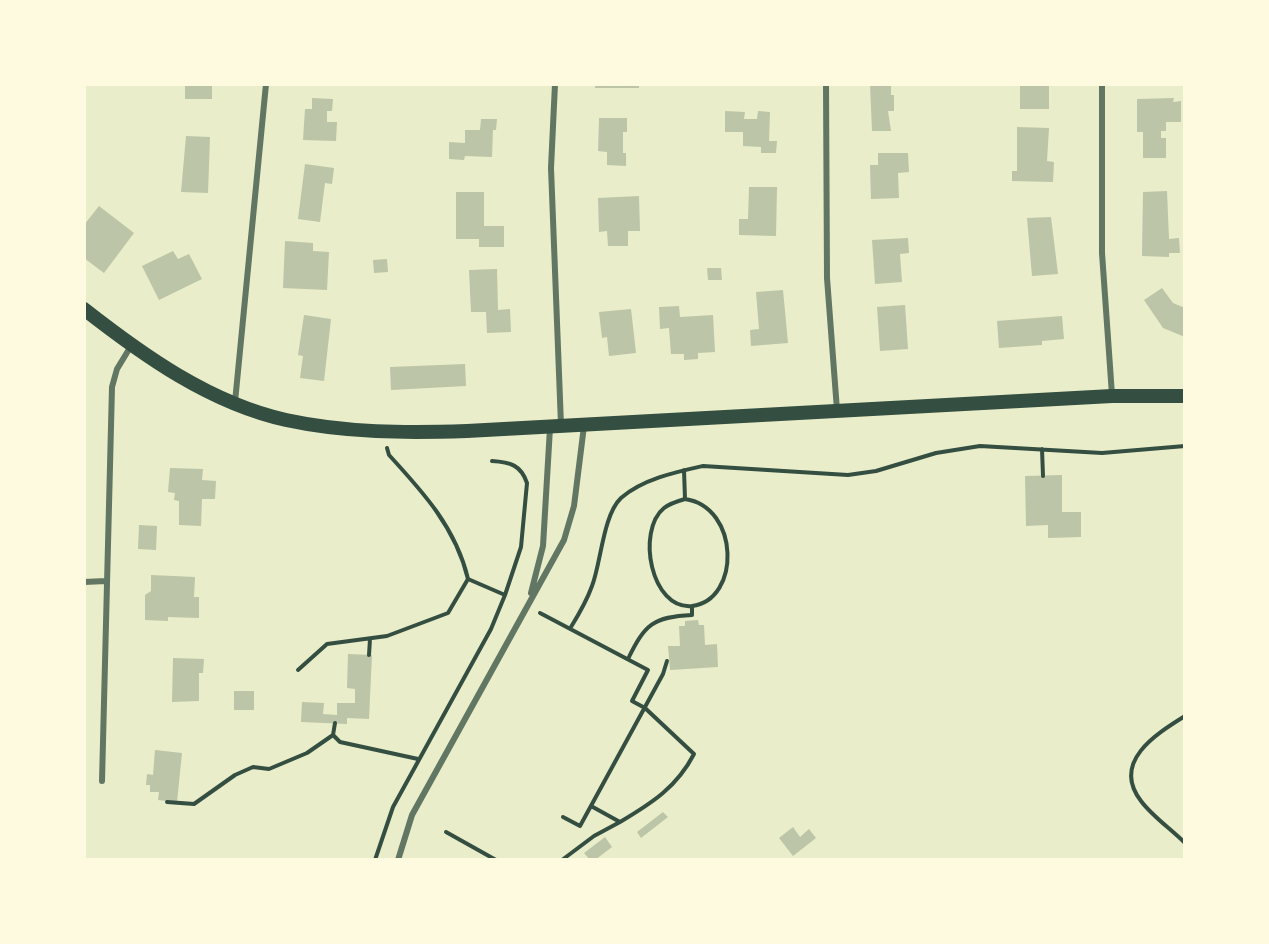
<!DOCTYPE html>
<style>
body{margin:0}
#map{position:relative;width:1269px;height:944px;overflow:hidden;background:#e9edc9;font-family:Roboto,sans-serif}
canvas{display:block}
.frame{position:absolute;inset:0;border:86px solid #fefae0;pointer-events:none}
</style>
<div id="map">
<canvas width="1269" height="944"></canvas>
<div class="frame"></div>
</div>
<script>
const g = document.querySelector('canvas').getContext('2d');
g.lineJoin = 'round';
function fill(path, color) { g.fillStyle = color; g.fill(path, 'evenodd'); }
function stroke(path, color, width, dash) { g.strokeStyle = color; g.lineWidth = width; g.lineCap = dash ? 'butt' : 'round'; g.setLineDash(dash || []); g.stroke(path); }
fill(new Path2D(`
 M 185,84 L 212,84 L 212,99 L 185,99 Z
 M 595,84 L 639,84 L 639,88 L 595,88 Z
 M 870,84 L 891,84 L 891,95 L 894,95 L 894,111 L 888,111 L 891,131 L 872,131 Z
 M 1020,84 L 1049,84 L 1049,109 L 1020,109 Z
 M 312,98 L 333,99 L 332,111 L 327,111 L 327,122 L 337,122 L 336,141 L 303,140 L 305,109 L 312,109 Z
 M 1174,98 L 1173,102 L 1181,101 L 1181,122 L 1166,122 L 1166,131 L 1161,131 L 1161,138 L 1166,138 L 1166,158 L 1143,158 L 1143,132 L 1137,132 L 1137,99 Z
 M 725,111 L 745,112 L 744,119 L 757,119 L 758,111 L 770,112 L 769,141 L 777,141 L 776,153 L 761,153 L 761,147 L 743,146 L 743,132 L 725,132 Z
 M 599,118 L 627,118 L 627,132 L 623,132 L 623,153 L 626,153 L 626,166 L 607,165 L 607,152 L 598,151 Z
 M 481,119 L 497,119 L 496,130 L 493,130 L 492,157 L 465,156 L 464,160 L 449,159 L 449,142 L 465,143 L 465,130 L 480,130 Z
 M 1017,127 L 1049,128 L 1047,161 L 1054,162 L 1053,182 L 1012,181 L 1012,171 L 1017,171 Z
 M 186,136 L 210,137 L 208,193 L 181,192 Z
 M 878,153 L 908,153 L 909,172 L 898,173 L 899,198 L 871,199 L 870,165 L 878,165 Z
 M 305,164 L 334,168 L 332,184 L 325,183 L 320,222 L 298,219 Z
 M 749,187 L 777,187 L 776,236 L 739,235 L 739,219 L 748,219 Z
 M 1167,191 L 1169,239 L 1179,238 L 1180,253 L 1169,253 L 1169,257 L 1142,256 L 1143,192 Z
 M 456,192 L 484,192 L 484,226 L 504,226 L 504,247 L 479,247 L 479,239 L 456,239 Z
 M 639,196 L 640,231 L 628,231 L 628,246 L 608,246 L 607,231 L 599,232 L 598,198 Z
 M 99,206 L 134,233 L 104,273 L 84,258 L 84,225 Z
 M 1051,217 L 1058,274 L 1032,276 L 1027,218 Z
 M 908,238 L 909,253 L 900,254 L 902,282 L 875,284 L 872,240 Z
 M 285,241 L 313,243 L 313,251 L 329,252 L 327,290 L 283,288 Z
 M 173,251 L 178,259 L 189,254 L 202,279 L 159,300 L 142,266 Z
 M 387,259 L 388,272 L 374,273 L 373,260 Z
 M 707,268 L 721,268 L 722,280 L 708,280 Z
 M 497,269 L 498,310 L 510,309 L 511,332 L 487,333 L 486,312 L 471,312 L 469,270 Z
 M 1162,288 L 1173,303 L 1185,308 L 1185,337 L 1163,328 L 1144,300 Z
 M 783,290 L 788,343 L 751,346 L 750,330 L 759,329 L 756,292 Z
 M 905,305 L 908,349 L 880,351 L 877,307 Z
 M 679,306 L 680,317 L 713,315 L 715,352 L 698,353 L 698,359 L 684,360 L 684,354 L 671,354 L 669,328 L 660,329 L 659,307 Z
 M 631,309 L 636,353 L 609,356 L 607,337 L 602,338 L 599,312 Z
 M 304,315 L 331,319 L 324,381 L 300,378 L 303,356 L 298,355 Z
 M 1062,316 L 1064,339 L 1042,341 L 1042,345 L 999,348 L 997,321 Z
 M 465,364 L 466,386 L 391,390 L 390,367 Z
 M 170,468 L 203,469 L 202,480 L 216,481 L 215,499 L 202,499 L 201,526 L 179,525 L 179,501 L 174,500 L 175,493 L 168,492 Z
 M 1062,475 L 1062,512 L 1081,512 L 1081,537 L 1048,538 L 1048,525 L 1026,526 L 1025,476 Z
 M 139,525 L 157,526 L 156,550 L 138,549 Z
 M 151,575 L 195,577 L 194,597 L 199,597 L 199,618 L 168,617 L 168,621 L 145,620 L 145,595 L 151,591 Z
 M 698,620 L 699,625 L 704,625 L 705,645 L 717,644 L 718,667 L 670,670 L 668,646 L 680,646 L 679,626 L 685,626 L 685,621 Z
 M 348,654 L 372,655 L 369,719 L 347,718 L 347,724 L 301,722 L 302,702 L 324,703 L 323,714 L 337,715 L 337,703 L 355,703 L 355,689 L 347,688 Z
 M 173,658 L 204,659 L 203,673 L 199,673 L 199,701 L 172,702 Z
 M 234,691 L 254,691 L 254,710 L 234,710 Z
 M 155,750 L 182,753 L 177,802 L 158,800 L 159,792 L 150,792 L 150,785 L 146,785 L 147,774 L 153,775 Z
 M 663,812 L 668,817 L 641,838 L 637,832 Z
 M 793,827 L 800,837 L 809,829 L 816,838 L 793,856 L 779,838 Z
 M 605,837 L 612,847 L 595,860 L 590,860 L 584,853 Z`), '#bcc5a7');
stroke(new Path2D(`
 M 1042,449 L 1043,476
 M 684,470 L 685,499
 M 685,499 C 740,507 741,600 692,606 C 651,610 636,531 664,508 C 669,504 678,501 685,499 Z
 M 468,579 L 505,595
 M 540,613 L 648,670 L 632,701 L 645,708 L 694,754 C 677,787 652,803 620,822
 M 571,627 C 579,614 587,600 592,586 C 601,563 603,515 621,498 C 643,479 676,472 703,466 L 848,475 L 876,471 L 936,453 L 980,446 L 1102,453 L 1185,446
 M 369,655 L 370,639
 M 628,659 C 645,624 653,617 692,615 L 692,606
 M 298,670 L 327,644 L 387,636 L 448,613 L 468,579 C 456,528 423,492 389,455 L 387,448
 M 1185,716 C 1156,734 1111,762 1141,801 C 1152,816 1171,829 1185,843
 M 335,723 L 333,735 L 340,742 L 418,759
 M 167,802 L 194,804 L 235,775 L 253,767 L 269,769 L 307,753 L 333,735
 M 563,817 L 580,826 L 663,674 L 667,661
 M 446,832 L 496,860
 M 375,860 L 393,807 L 491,629 L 505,595 L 521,547 L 527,483 C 521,465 510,462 492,461
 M 562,860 L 594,836 L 620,822 L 591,806`), '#344e41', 4);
stroke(new Path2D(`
 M 555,84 L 551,168 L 561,425
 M 826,84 L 827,278 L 837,410
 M 1102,84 L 1102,253 L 1112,395
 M 235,402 L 266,84
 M 84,582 L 106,581
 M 531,593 L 543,546 L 550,428
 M 102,781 L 112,387 L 117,369 L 131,346
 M 398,860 L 412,815 L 564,540 L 574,506 L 584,426`), '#617663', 6);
stroke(new Path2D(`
 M 84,309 C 144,356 210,403 286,420 C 346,433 406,433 467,431 L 1112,396 L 1185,396`), '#344e41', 14);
</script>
